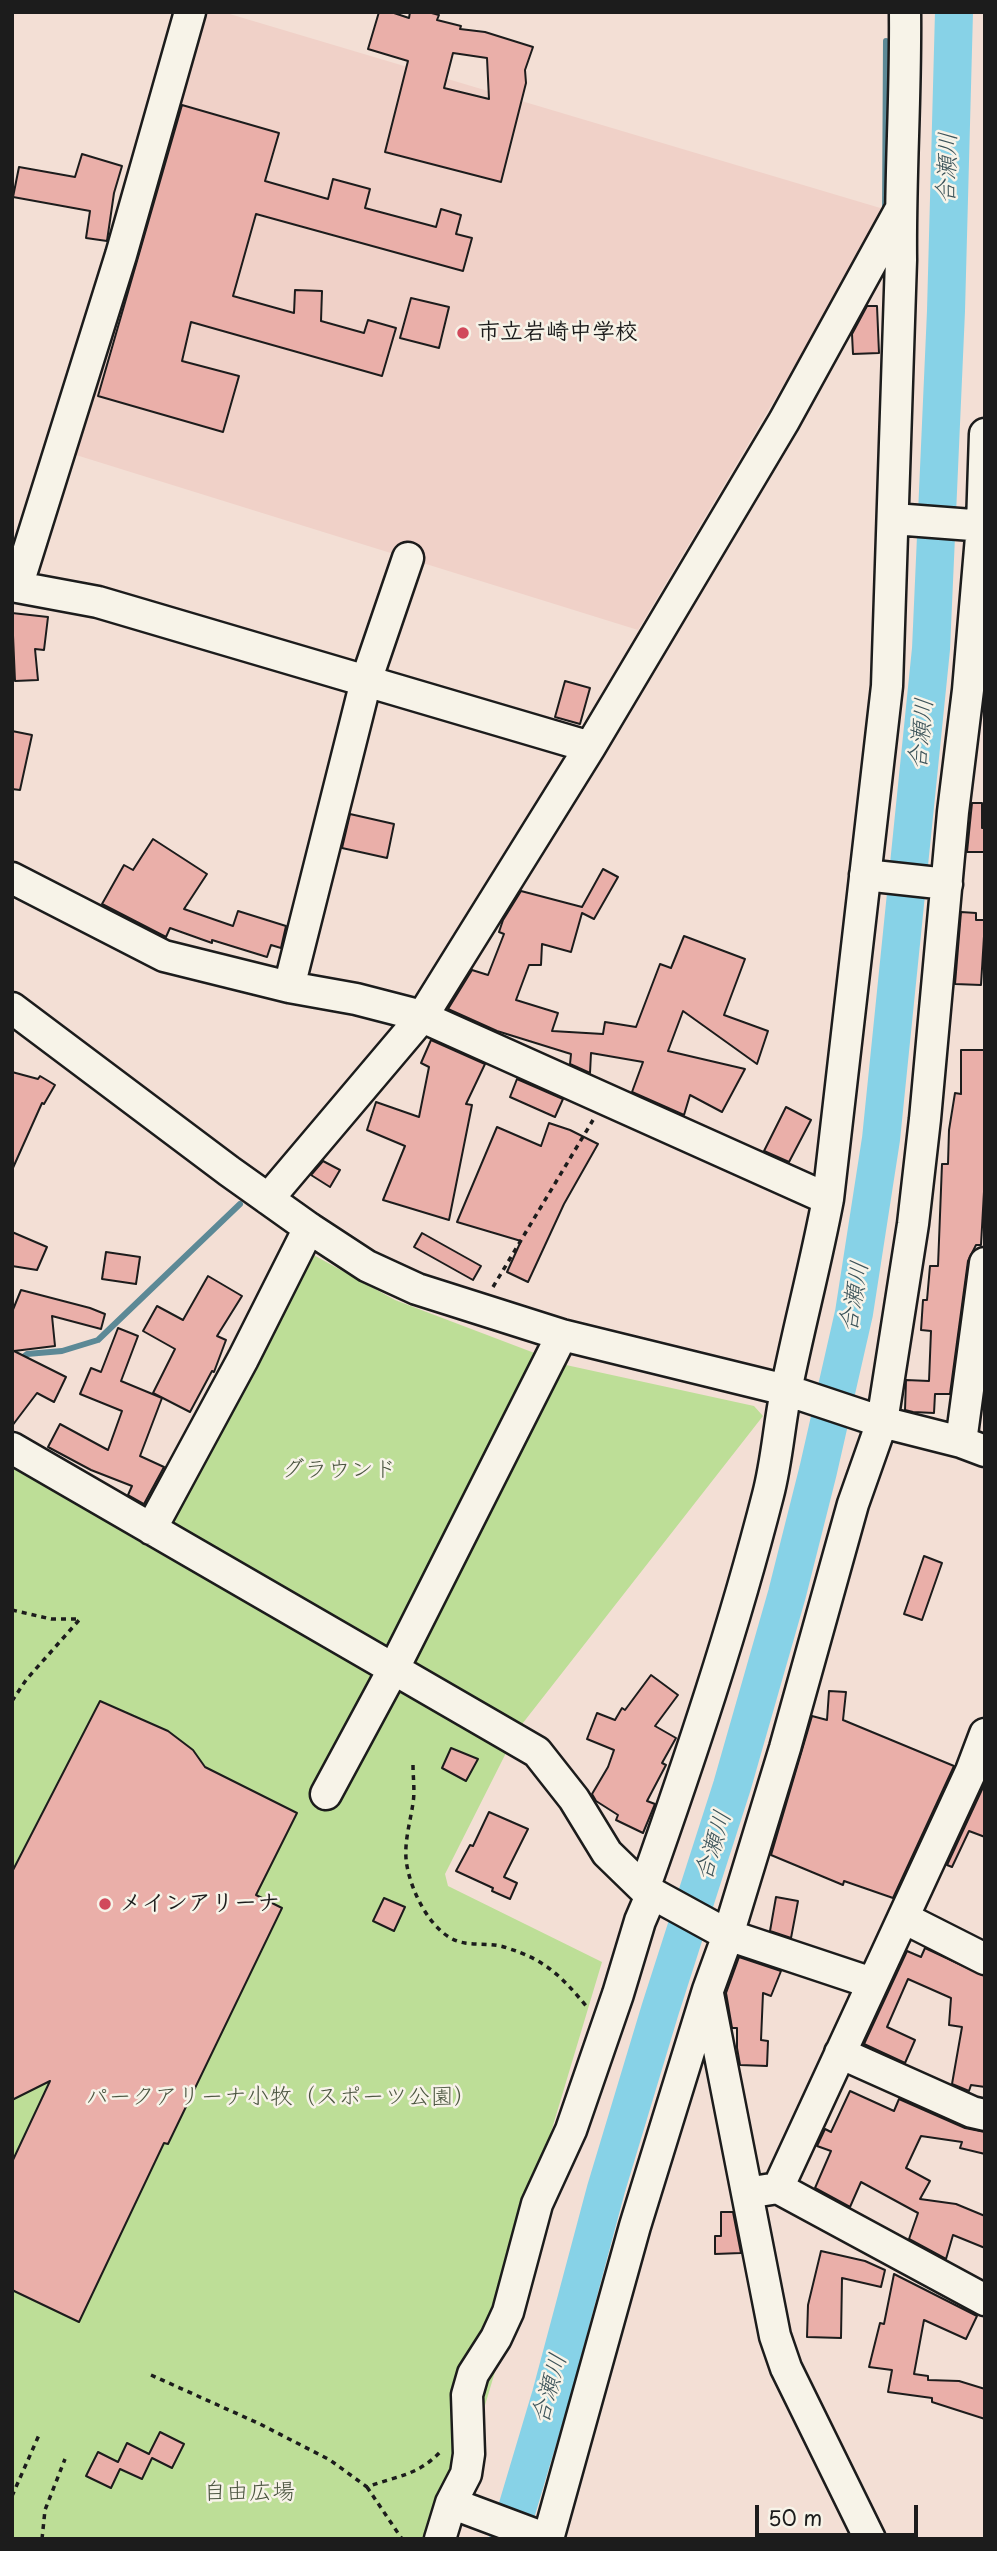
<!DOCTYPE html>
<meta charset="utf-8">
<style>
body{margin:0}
#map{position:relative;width:997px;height:2551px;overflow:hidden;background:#f3dfd5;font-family:"Playpen Sans",sans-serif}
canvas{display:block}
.frame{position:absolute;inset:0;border:14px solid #1c1c1c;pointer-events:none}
.scale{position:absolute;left:755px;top:2505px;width:163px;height:32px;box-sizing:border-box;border:4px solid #1c1c1c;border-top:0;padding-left:9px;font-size:21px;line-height:24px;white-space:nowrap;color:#1c1c1c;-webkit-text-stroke:5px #f7f3e8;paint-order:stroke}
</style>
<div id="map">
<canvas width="997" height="2551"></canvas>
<div class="frame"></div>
<div class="scale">50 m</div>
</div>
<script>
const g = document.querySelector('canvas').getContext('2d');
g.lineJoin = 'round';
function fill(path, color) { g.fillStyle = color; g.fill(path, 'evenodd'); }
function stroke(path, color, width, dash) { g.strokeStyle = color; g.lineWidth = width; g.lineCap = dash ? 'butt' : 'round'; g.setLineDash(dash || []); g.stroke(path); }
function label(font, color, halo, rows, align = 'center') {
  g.font = font + ' "Playpen Sans","Klee One",sans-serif'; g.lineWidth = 5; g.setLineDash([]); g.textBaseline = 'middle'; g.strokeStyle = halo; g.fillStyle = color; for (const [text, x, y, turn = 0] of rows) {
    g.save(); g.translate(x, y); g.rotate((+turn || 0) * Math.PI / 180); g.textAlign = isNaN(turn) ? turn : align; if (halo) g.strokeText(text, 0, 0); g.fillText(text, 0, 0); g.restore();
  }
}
fill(new Path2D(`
 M 202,12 L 223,12 L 887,210 L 638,630 L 76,455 Z`), '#f0d1c8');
fill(new Path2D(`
 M 310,1253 L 395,1300 L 566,1365 L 754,1406 L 763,1416 L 519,1728 L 164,1525 Z
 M 12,1466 L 143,1544 L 507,1751 L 445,1874 L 448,1886 L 602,1962 L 501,2299 L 509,2325 L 445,2539 L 12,2539 Z`), '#bdde97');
stroke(new Path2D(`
 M 885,214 L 886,41
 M 18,1361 L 27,1354 L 62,1351 L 98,1340 L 240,1204`), '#5c8996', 6);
stroke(new Path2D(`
 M 508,2539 L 551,2395 L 606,2189 L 660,2010 L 732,1786 L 787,1594 L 818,1471 L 854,1313 L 881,1139 L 931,649 L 946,311 L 954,12`), '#87d2e7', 38);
const building = new Path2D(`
 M 379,12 L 391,12 L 409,18 L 410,12 L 428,12 L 439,15 L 437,20 L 461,26 L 460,29 L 485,32 L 533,47 L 525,70 L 526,83 L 501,182 L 385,152 L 408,61 L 368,49 ZM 453,53 L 487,58 L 489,99 L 444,88 Z
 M 182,105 L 279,133 L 265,181 L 328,199 L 333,179 L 370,189 L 365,208 L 436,227 L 441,209 L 461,215 L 456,234 L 472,238 L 463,271 L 256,214 L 233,296 L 294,313 L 295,290 L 322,291 L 321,321 L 364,333 L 368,320 L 396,328 L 382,376 L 191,322 L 182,361 L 239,376 L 223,432 L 98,396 Z
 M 82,154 L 122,166 L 114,193 L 107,241 L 86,238 L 90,211 L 13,197 L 19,167 L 75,177 Z
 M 411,298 L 449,307 L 439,348 L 400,338 Z
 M 867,306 L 877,306 L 879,353 L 853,354 L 852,334 Z
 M 12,613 L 48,617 L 44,650 L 35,649 L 38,680 L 15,681 Z
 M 565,681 L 590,688 L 580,724 L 555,717 Z
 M 12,731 L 32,735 L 20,790 L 12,789 Z
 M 972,803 L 982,803 L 982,828 L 985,828 L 985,852 L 967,852 Z
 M 350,814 L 394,824 L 387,858 L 342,848 Z
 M 153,839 L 207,874 L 184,909 L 233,926 L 238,911 L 286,926 L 281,948 L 271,945 L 267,957 L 212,940 L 212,943 L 170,928 L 166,937 L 102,904 L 124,865 L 133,870 Z
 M 603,869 L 618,877 L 594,919 L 582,913 L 571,952 L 542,944 L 541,965 L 529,965 L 516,1000 L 558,1013 L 552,1031 L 603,1034 L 605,1022 L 636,1027 L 660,964 L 671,968 L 684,936 L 745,959 L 724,1015 L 768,1031 L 757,1064 L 683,1011 L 668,1051 L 745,1069 L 722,1112 L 690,1095 L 684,1115 L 632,1092 L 643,1062 L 591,1053 L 590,1073 L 570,1064 L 571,1054 L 497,1031 L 448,1009 L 472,970 L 488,975 L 504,934 L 499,932 L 503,920 L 521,891 L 582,907 Z
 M 961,912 L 976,913 L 976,920 L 985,920 L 981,985 L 955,984 Z
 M 431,1040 L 485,1064 L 466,1104 L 472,1105 L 449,1220 L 383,1200 L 405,1146 L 367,1130 L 376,1102 L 419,1117 L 429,1067 L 421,1063 Z
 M 961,1050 L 985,1050 L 985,1174 L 981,1245 L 976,1245 L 968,1261 L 950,1394 L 935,1394 L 934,1413 L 913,1412 L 905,1410 L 906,1380 L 929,1381 L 931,1331 L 921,1330 L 923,1300 L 927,1300 L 930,1266 L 938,1266 L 942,1164 L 948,1164 L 949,1130 L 955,1093 L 961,1094 Z
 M 12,1072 L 38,1079 L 40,1076 L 55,1085 L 44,1104 L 42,1103 L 12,1170 Z
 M 517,1079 L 563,1099 L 555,1117 L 510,1097 Z
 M 786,1107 L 811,1120 L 789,1162 L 764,1151 Z
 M 549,1123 L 570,1130 L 598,1144 L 564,1204 L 528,1282 L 507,1272 L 521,1241 L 457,1222 L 497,1127 L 541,1146 Z
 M 323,1161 L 340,1170 L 330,1187 L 311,1175 Z
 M 12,1232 L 47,1247 L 37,1270 L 12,1266 Z
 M 422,1233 L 481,1266 L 473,1280 L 414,1247 Z
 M 106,1252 L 140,1257 L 136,1284 L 102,1279 Z
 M 208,1276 L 242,1296 L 217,1336 L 226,1340 L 214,1372 L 212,1371 L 190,1412 L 153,1393 L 175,1349 L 143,1331 L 157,1306 L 183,1320 Z
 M 21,1290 L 90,1308 L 105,1314 L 101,1329 L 52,1316 L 55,1346 L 14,1351 L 66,1377 L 54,1402 L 37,1393 L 12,1426 L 12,1312 Z
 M 118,1328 L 138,1336 L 121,1381 L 162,1398 L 140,1456 L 164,1467 L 144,1504 L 128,1495 L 132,1486 L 91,1470 L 48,1447 L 60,1424 L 108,1450 L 122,1411 L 80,1394 L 91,1368 L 101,1372 Z
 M 924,1556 L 942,1563 L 922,1620 L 904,1614 Z
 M 651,1675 L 678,1695 L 655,1726 L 676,1738 L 662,1763 L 666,1765 L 647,1801 L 655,1804 L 643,1833 L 616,1820 L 618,1815 L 596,1801 L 592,1794 L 608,1767 L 614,1750 L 587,1739 L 597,1713 L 615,1720 L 622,1708 L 625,1710 Z
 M 829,1691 L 846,1692 L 843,1720 L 954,1766 L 893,1898 L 844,1881 L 843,1885 L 771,1855 L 812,1716 L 827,1720 Z
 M 100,1701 L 168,1731 L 193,1750 L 205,1767 L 297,1813 L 256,1895 L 282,1908 L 168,2144 L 164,2143 L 79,2322 L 12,2290 L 12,2162 L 50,2081 L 12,2100 L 12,1872 Z
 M 451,1748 L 478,1759 L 466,1781 L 442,1768 Z
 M 985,1783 L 985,1837 L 969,1831 L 952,1867 L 947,1865 Z
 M 489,1812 L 528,1829 L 504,1877 L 517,1883 L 510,1899 L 492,1891 L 493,1888 L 456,1871 L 470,1845 L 473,1846 Z
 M 776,1897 L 798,1901 L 791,1938 L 770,1931 Z
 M 384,1898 L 405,1907 L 394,1931 L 373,1921 Z
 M 925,1948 L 985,1976 L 985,2087 L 971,2085 L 969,2091 L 952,2084 L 962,2027 L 949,2025 L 951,1998 L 908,1979 L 887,2027 L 915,2040 L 905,2063 L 864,2044 L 907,1951 L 921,1957 Z
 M 739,1957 L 781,1971 L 771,1996 L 763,1993 L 761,2040 L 768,2041 L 767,2066 L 740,2065 L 737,2048 L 737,2028 L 732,2028 L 726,1993 Z
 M 850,2091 L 894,2111 L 899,2099 L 965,2128 L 985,2132 L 985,2154 L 960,2148 L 962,2142 L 921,2136 L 906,2168 L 930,2181 L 920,2199 L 956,2204 L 985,2216 L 985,2248 L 953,2235 L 946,2259 L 909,2239 L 918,2213 L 861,2182 L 850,2207 L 815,2188 L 831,2151 L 817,2146 L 825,2129 L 831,2132 Z
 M 721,2212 L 733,2212 L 741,2253 L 715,2254 L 715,2236 L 721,2236 Z
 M 821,2251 L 865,2261 L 885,2270 L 881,2287 L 842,2278 L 841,2338 L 807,2337 L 808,2305 Z
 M 894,2274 L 977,2316 L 966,2339 L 924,2320 L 914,2374 L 928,2376 L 928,2380 L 959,2381 L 985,2389 L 985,2419 L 932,2402 L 932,2398 L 888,2392 L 892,2370 L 869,2367 L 880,2323 L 884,2324 Z
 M 160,2432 L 184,2444 L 172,2468 L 152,2458 L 142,2479 L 120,2469 L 111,2488 L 86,2476 L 98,2452 L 118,2462 L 127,2443 L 149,2454 Z`);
fill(building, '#eaafa9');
stroke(building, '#1c1c1c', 2);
const minor = new Path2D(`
 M 894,519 L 985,526
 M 12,586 L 98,602 L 590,747
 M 17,587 L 121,255 L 190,12
 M 865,875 L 947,884
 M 12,878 L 164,956 L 289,987 L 356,999 L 418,1015 L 828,1199
 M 289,987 L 366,681 L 408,558
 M 12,1008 L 229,1171 L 309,1228 L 367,1266 L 417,1289 L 562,1335 L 786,1390 L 882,1422 L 961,1442 L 985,1451
 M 268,1199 L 422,1017 L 590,747 L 784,421 L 899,212
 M 961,1442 L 985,1263
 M 12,1448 L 537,1752 L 574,1799 L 607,1853 L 644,1889 L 728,1935 L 872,1983
 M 151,1529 L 243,1359 L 309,1228
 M 326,1794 L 394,1668 L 562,1335
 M 644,1889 C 690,1759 734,1628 768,1495 C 777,1461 779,1425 786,1391 C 799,1326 816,1263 828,1199 L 887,686 L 901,260 C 900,177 906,95 905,12
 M 904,1918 L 985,1959
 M 708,1994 L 775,2336 L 786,2368 L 870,2539
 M 840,2053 L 972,2112 L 985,2115
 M 778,2188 L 971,1771 L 985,1734
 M 759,2191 L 778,2188 L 985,2300
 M 451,2503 L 547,2539
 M 440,2539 L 451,2503 L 466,2474 L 469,2454 L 467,2395 L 473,2374 L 496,2338 L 508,2312 L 537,2204 L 571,2130 L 618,1994 L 640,1921 L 652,1893
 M 548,2539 L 635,2226 L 708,1990 L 728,1935 L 785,1748 L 853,1504 L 882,1422 L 913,1224 L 925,1119 L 953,812 L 968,690 L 982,525 L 985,434`);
stroke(minor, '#1c1c1c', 35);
stroke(new Path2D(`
 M 493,1287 L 593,1120
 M 12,1610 L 51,1619 L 80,1619
 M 12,1701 L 26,1680 L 80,1619
 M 413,1765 C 413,1778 415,1791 413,1803 C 410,1824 403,1845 407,1866 C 412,1894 434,1939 465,1943 C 478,1945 494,1943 507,1948 C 546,1960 562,1977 587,2007
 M 151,2375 L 260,2424 L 330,2460 L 367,2487 C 399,2475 418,2476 442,2450
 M 367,2487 L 402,2539
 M 12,2496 L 39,2435
 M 42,2539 L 45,2510 L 65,2459`), '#1c1c1c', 3.5, [5, 5]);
stroke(minor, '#f7f3e8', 30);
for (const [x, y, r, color] of [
 [463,333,7,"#d1495b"],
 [105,1904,7,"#d1495b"]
]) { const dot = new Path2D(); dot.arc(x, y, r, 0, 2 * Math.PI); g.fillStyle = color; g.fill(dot); stroke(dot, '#f7f3e8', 2.5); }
label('bold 23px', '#1c1c1c', '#f7f3e8', [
 ["市立岩崎中学校",477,333],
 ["メインアリーナ",119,1904]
], 'left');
label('23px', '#4c5641', '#f7f3e8', [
 ["グラウンド",339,1471],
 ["パークアリーナ小牧（スポーツ公園）",281,2098],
 ["自由広場",249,2493]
]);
label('italic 24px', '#3c5359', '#f7f3e8', [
 ["合瀬川",948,168,-88],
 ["合瀬川",922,734,-84],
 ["合瀬川",855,1297,-80],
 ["合瀬川",714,1846,-73],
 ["合瀬川",550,2389,-74]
]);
</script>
